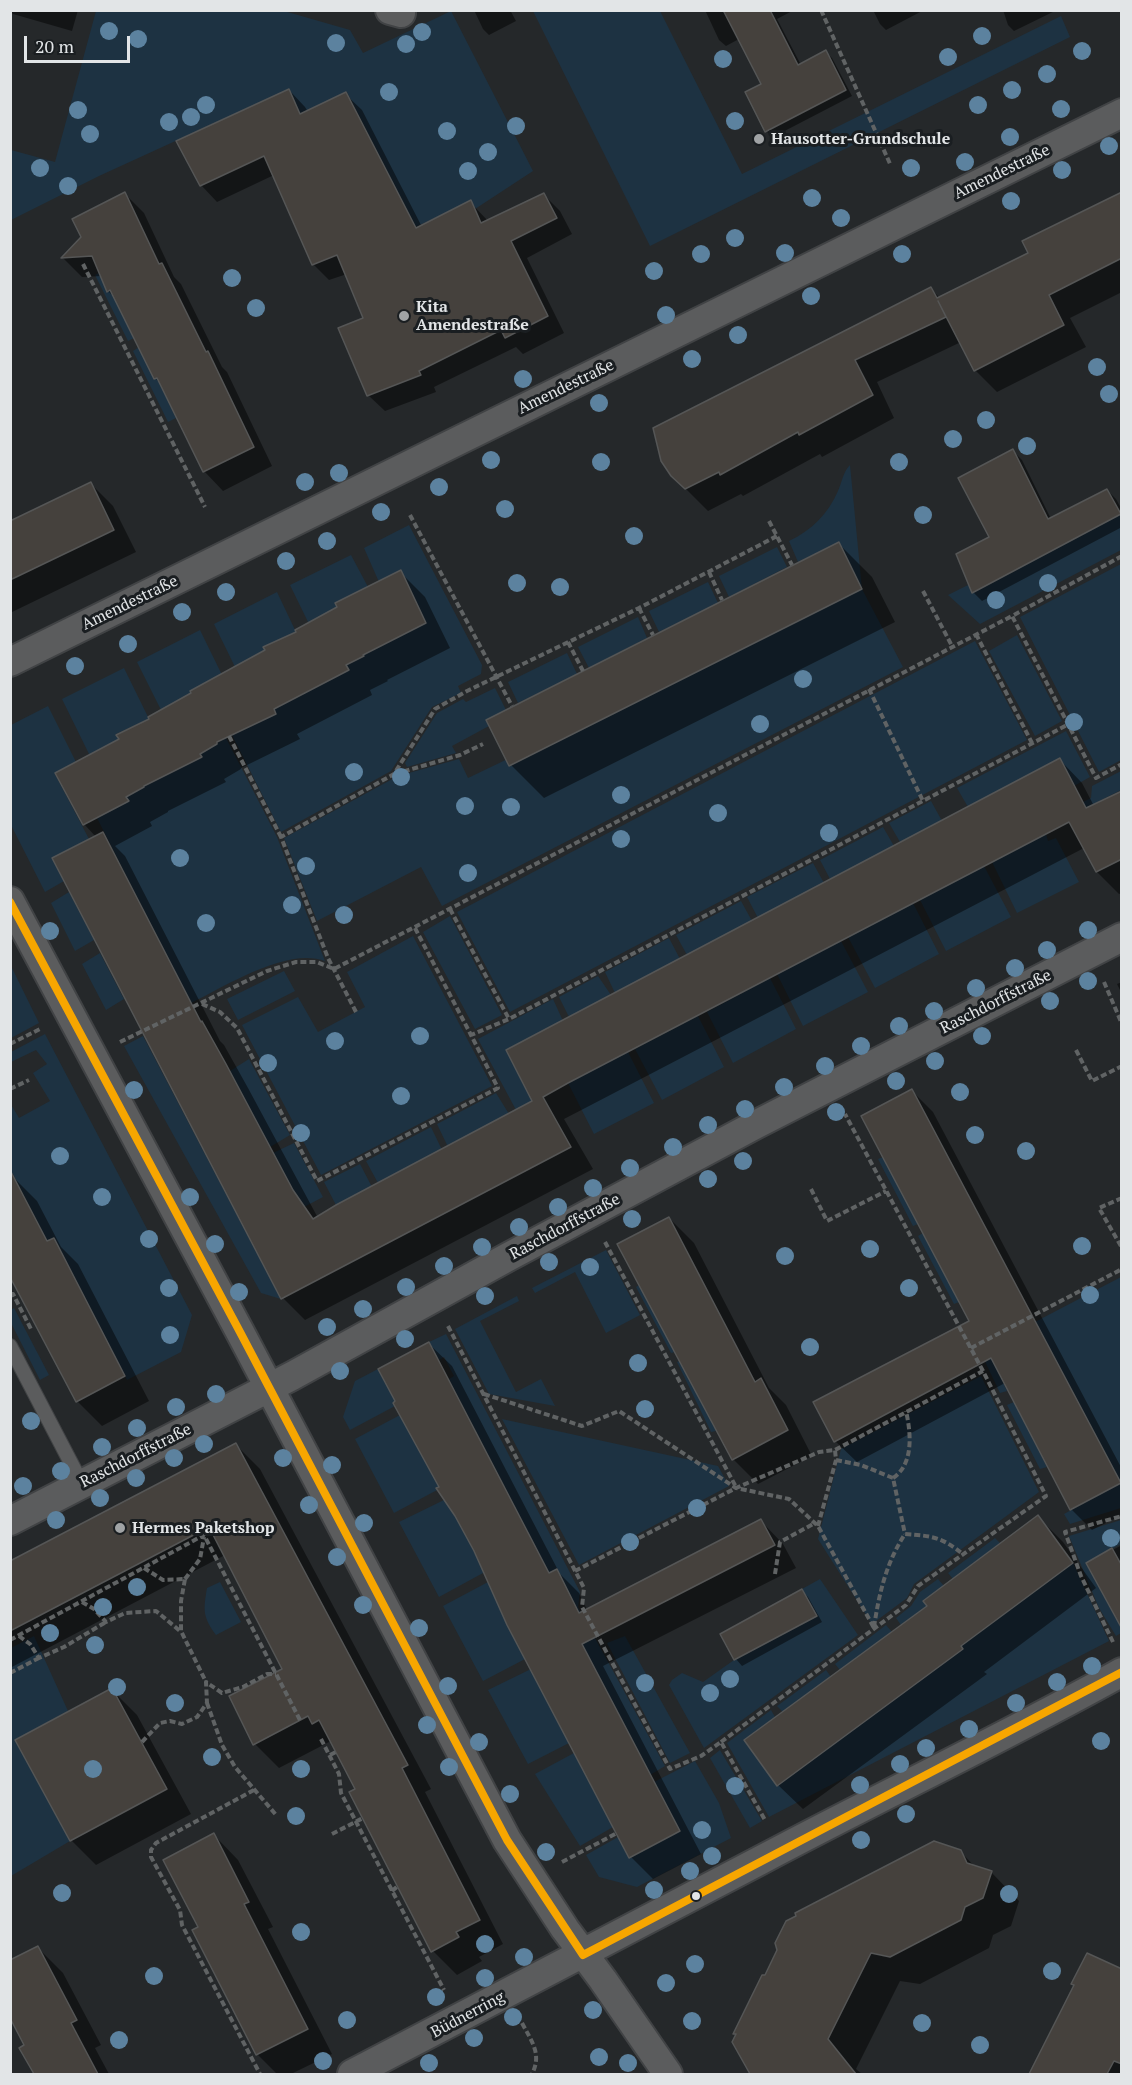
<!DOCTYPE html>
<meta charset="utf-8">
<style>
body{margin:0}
#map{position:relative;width:1132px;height:2085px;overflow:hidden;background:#25282a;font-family:"PT Serif",serif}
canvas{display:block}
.frame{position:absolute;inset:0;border:12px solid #e2e5e7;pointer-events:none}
.scale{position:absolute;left:24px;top:36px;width:106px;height:27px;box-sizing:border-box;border:3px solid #e2e5e7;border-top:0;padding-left:8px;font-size:18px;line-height:21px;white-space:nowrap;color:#e2e5e7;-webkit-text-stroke:4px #1a1e21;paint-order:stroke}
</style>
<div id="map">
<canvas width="1132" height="2085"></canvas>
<div class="frame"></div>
<div class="scale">20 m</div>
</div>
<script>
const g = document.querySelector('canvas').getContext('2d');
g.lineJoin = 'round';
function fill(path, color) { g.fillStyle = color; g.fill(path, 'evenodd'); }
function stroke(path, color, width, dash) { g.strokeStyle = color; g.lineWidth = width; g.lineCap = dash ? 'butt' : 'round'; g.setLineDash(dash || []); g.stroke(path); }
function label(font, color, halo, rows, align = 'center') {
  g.font = font + ' "PT Serif",serif'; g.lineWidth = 6; g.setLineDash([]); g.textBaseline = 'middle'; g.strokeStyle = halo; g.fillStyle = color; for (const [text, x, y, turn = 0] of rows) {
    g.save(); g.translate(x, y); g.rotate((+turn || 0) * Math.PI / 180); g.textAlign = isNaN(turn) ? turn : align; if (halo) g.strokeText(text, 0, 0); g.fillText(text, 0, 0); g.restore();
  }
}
fill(new Path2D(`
 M 96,11 L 284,11 L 350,30 L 363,53 L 451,11 L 533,171 L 475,209 L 442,215 L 415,227 L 347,92 L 300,114 L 289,89 L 99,176 L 11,220 L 11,150 L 55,162 Z
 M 533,11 L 660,11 L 742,174 L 1061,16 L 1070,37 L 650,246 Z
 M 99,273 L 107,291 L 110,290 L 134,338 L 128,341 L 95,275 Z
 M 139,347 L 154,379 L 157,378 L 176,418 L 168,422 L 133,351 Z
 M 850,465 L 862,589 L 903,667 L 442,906 L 421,867 L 317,921 L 284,838 L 398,776 L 459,759 L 468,778 L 862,589 L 839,542 L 798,562 L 789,541 C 812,530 828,514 838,491 C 842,482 843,472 850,465 Z
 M 1121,514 L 1121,550 L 980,624 L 948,595 L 968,585 L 973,592 Z
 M 409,525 L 482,665 L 481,674 L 458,686 L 461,693 L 432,707 L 391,771 L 281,832 L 232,735 L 276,714 L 274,709 L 349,669 L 346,665 L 364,656 L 363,655 L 426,623 L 401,571 L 379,582 L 364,548 Z
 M 777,547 L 787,567 L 729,597 L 719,576 Z
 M 351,555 L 368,587 L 335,603 L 338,610 L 309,624 L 290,585 Z
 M 1121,564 L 1121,760 L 1099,772 L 1020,617 Z
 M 708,582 L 718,603 L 659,632 L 649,611 Z
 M 277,592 L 296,632 L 263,647 L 266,653 L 236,669 L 214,624 Z
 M 638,617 L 647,638 L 589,668 L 578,647 Z
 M 200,630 L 222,675 L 190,691 L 193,697 L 162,712 L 137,662 Z
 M 1017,635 L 1062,721 L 1035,736 L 989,651 Z
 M 975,641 L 1027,740 L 510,1012 L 457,912 Z
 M 567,653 L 577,674 L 518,703 L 508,682 Z
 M 124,668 L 149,719 L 116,734 L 119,740 L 90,756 L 62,699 Z
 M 495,688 L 506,710 L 486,720 L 489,726 L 452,746 L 456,753 L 407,767 L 405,763 L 437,713 L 463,699 L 466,702 Z
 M 48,706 L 76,762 L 55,774 L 89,839 L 52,858 L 64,881 L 45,892 L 11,825 L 11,725 Z
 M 1066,731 L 1090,777 L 1074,786 L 1060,759 L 968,807 L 957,788 Z
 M 226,738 L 277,837 L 325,961 C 287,947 226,986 191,1003 L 97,818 L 128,800 L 126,797 L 144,787 L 144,786 L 202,757 L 200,754 Z
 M 1121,771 L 1121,790 L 1086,808 L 1083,802 L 1091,798 L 1092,786 Z
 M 931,801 L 942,821 L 900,842 L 889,823 Z
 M 883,827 L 894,846 L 830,879 L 820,860 Z
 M 1046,834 L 1048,841 L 1056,838 L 1079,882 L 1017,913 L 992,862 Z
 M 813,863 L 824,883 L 758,918 L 747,897 Z
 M 984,866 L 1011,917 L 946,951 L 920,900 Z
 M 69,892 L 94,940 L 75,951 L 51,903 Z
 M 741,901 L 752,921 L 687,955 L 676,935 Z
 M 913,903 L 939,954 L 875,988 L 848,937 Z
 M 450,916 L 502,1015 L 475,1029 L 423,932 Z
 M 413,936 L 492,1086 L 321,1175 L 242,1025 L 298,997 L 318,1032 L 365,1007 L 347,972 Z
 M 669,938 L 680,959 L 615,993 L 605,972 Z
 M 841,941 L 868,992 L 803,1026 L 777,974 Z
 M 100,953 L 124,999 L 106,1010 L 82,964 Z
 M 11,966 L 39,1023 L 11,1038 L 10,1038 Z
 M 284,971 L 295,991 L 238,1020 L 227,999 Z
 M 598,976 L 611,995 L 569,1017 L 559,997 Z
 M 770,978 L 796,1029 L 733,1063 L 707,1012 Z
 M 553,999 L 563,1021 L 506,1050 L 532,1101 L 516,1110 L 478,1039 Z
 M 698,1016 L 724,1067 L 662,1100 L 635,1049 Z
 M 45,1034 L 192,1315 L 181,1352 L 127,1380 L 54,1238 L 47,1241 L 13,1174 L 11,1175 L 10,1103 L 19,1118 L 50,1101 L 33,1073 L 47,1064 L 36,1050 L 11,1062 L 11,1052 Z
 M 143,1036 L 281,1299 L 261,1293 L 124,1046 Z
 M 628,1052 L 654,1103 L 594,1134 L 568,1083 Z
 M 249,1059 L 290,1135 L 270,1147 L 230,1071 Z
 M 496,1093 L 509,1114 L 448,1147 L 437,1124 Z
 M 431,1127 L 442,1150 L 378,1183 L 366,1161 Z
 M 294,1143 L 323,1197 L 302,1208 L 273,1153 Z
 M 883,1157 L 918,1224 L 913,1226 L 878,1159 Z
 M 360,1164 L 372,1187 L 336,1205 L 324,1182 Z
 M 923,1233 L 959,1302 L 954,1304 L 918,1236 Z
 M 606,1250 L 640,1315 L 606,1333 L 575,1272 L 535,1293 L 532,1288 Z
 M 1121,1277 L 1121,1508 L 1070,1524 L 1064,1514 L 1120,1483 L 1046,1342 L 1043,1343 L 1033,1323 Z
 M 639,1285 L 675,1352 L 671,1353 L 636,1287 Z
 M 517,1296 L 519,1301 L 480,1321 L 516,1392 L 541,1379 L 555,1406 L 489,1394 L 455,1329 Z
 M 14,1308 L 49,1375 L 40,1380 L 11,1323 L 11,1310 Z
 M 446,1334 L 580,1592 L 578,1607 L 665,1766 L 650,1775 L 557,1596 L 557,1569 L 549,1573 L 449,1379 L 454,1376 L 444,1357 L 439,1360 L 429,1342 Z
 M 1031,1349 L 996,1367 L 1007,1391 L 1000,1393 L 980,1351 Z
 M 680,1361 L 716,1431 L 711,1432 L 677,1362 Z
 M 378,1369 L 395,1401 L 393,1403 L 395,1406 L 350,1430 L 343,1417 L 355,1381 Z
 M 981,1376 L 1039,1492 L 914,1584 L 907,1598 L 872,1624 L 818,1539 L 841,1449 Z
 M 1014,1402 L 1047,1467 L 1040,1469 L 1007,1405 Z
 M 400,1415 L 440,1487 L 439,1489 L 394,1513 L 355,1439 Z
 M 502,1419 L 718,1466 L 729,1486 L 579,1565 Z
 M 444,1500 L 447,1500 L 483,1569 L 483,1573 L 439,1597 L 399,1522 Z
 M 1121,1520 L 1121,1544 L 1086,1563 L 1116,1619 L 1121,1616 L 1121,1633 L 1116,1636 L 1099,1608 L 1069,1536 Z
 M 995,1538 L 1000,1543 L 953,1579 L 948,1573 Z
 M 1073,1563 L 1109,1641 L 769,1817 L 727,1743 L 771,1710 L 775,1717 L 961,1646 Z
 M 820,1579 L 858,1635 L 704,1748 L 669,1685 L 672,1680 L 682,1673 L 703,1682 L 734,1660 L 816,1616 L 802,1589 Z
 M 938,1579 L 944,1586 L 923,1601 L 927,1606 L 901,1625 L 896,1618 L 911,1606 L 920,1592 Z
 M 220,1582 L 241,1622 L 216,1635 C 203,1617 203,1611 207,1588 Z
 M 488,1582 L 506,1623 L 525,1659 L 483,1681 L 443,1606 Z
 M 886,1625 L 892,1632 L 840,1670 L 835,1664 Z
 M 34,1636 L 68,1711 L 15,1740 L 70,1841 L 11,1876 L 11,1648 Z
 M 625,1636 L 690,1753 L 670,1763 L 607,1643 Z
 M 531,1669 L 569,1743 L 528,1764 L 488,1690 Z
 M 826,1670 L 831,1677 L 783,1712 L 777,1706 Z
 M 720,1750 L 762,1821 L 750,1828 L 710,1758 Z
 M 574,1753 L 613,1827 L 580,1846 L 535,1774 Z
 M 695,1761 L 719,1803 L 731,1838 L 637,1887 L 599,1877 L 586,1855 L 618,1837 L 630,1858 L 680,1831 L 654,1782 Z`), '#1d3242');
fill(new Path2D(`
 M 10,10 L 78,10 L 72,31 L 13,14 Z
 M 474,10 L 510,10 L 516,21 L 489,35 L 483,29 Z
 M 705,10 L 794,10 L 777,19 L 801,65 L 826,52 L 832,58 L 852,96 L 773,137 L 766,131 L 763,85 L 739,39 L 726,46 L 719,40 Z
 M 873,10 L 924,10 L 886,30 L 880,24 Z
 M 1003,10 L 1057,10 L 1014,31 L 1008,25 Z
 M 289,90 L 305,107 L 308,112 L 345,94 L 362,110 L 422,227 L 470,202 L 488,221 L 544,195 L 560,211 L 572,234 L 527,258 L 564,333 L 523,354 L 516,347 L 434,387 L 436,392 L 385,411 L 368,395 L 365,319 L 347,274 L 329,280 L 313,264 L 274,175 L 217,202 L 201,185 Z
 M 125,194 L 144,213 L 174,277 L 181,284 L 222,367 L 227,372 L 272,466 L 223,491 L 204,471 L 162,385 L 155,378 L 116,299 L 108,291 L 102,276 L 82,277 L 63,258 Z
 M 1122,194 L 1122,292 L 1070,318 L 1086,347 L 997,392 L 975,370 L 961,342 L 877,382 L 894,418 L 822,457 L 820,454 L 743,496 L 741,494 L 708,511 L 672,475 L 931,289 L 940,298 L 1030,254 Z
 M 1013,451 L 1022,460 L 1051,519 L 1107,490 L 1116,499 L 1122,510 L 1122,527 L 982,601 L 973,592 L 991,538 Z
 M 91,484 L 113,506 L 136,552 L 10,613 L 10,523 Z
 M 839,544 L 872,577 L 895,622 L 544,798 L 511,765 Z
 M 400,572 L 425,597 L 450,648 L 387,680 L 388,681 L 370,690 L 372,695 L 297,734 L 300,739 L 241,768 L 241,769 L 224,779 L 226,782 L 168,811 L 168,812 L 150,822 L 152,826 L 115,846 L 125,856 L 220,1041 L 224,1045 L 248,1088 L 318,1218 L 534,1102 L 1060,760 L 1082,783 L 1094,806 L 1122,792 L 1122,893 L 1119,894 L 1097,872 L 1084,848 L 591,1105 L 564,1119 L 593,1169 L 305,1320 L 283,1298 L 96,837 L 84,824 L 121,740 L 151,719 Z
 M 1122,982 L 1122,994 L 1117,984 Z
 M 912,1091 L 933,1112 L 1122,1469 L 1122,1515 L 1092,1530 L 1071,1509 L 1005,1383 L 857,1462 L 835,1441 L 971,1322 Z
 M 12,1176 L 37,1201 L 61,1247 L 78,1264 L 149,1401 L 102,1426 L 77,1401 L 17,1287 L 10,1280 L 10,1177 Z
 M 669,1218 L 694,1243 L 769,1388 L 786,1405 L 812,1456 L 758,1484 L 733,1459 Z
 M 429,1344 L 452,1366 L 560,1574 L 579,1593 L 587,1610 L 761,1521 L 783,1544 L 796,1568 L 603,1666 L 701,1854 L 653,1879 L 631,1857 L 442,1487 Z
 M 236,1445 L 260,1469 L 431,1789 L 425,1792 L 503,1944 L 479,1957 L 482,1961 L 457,1975 L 433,1951 L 358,1790 L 331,1741 L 279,1768 L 255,1744 L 231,1697 L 284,1670 L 225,1555 L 10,1668 L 10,1563 Z
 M 1038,1517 L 1063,1542 L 1096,1588 L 984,1672 L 987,1674 L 803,1809 L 778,1785 L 929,1607 Z
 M 1122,1545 L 1122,1622 L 1088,1563 Z
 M 802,1591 L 808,1597 L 822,1622 L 742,1666 L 736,1659 L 722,1635 Z
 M 112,1690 L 137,1715 L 191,1814 L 96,1865 L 71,1840 Z
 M 214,1835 L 238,1860 L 273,1927 L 268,1929 L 332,2054 L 291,2074 L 277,2074 L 257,2054 L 200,1928 Z
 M 960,1851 L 976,1868 L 991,1872 L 1019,1901 L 1011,1926 L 993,1935 L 989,1948 L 920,1984 L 900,1981 L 856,2069 L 862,2074 L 751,2074 L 733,2042 L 737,2036 L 735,2033 Z
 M 38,1948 L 63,1973 L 101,2045 L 95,2048 L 109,2074 L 35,2074 L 21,2048 L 26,2046 Z
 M 1122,1971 L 1122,2074 L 1031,2074 L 1075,1986 Z`), '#0007');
const building = new Path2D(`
 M 723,10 L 770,10 L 798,65 L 826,50 L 846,90 L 765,132 L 745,92 L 761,84 Z
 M 289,89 L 300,114 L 346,92 L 416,228 L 471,200 L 481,223 L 544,193 L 557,218 L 511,241 L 548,316 L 505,338 L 501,330 L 419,371 L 421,375 L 367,396 L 338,328 L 363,318 L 337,255 L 312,265 L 264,156 L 200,186 L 176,141 Z
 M 125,192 L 159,264 L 162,263 L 206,352 L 208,351 L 254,447 L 203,472 L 157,378 L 154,379 L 110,290 L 107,292 L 92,256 L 61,258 L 81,237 L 72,219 Z
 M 1122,192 L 1122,258 L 1049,295 L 1064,325 L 974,371 L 938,301 L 946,317 L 855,360 L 873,395 L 799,435 L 798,432 L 720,475 L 719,472 L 685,489 L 671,476 L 661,461 L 653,428 L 931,287 L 937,298 L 1028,253 L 1022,241 Z
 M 1013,449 L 1048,519 L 1107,489 L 1121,514 L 972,593 L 956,554 L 989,537 L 958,478 Z
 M 91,482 L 114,530 L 10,580 L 10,521 Z
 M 839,542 L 862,589 L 509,766 L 486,720 Z
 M 401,570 L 426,623 L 363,655 L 364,656 L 346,665 L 349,670 L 274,709 L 276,714 L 217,742 L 217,744 L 200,754 L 202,757 L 144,786 L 144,787 L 126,797 L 129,801 L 83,825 L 55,773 L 119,739 L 116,735 L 149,719 L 148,717 L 191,693 L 190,691 L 265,650 L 263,647 L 296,632 L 295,630 L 337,607 L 335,603 Z
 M 1060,758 L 1086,808 L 1122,791 L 1122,859 L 1096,872 L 1069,822 L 568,1083 L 543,1097 L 571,1147 L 281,1299 L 52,858 L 103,832 L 201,1022 L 202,1021 L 226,1064 L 293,1190 L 313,1219 L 336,1205 L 532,1101 L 506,1050 Z
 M 912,1089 L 1121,1483 L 1070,1510 L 991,1358 L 834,1442 L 813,1402 L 969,1321 L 861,1116 Z
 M 10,1170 L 47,1241 L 54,1238 L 125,1376 L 76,1402 L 10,1277 Z
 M 669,1217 L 755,1382 L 761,1378 L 788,1430 L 732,1460 L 617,1244 Z
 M 429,1342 L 549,1573 L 557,1569 L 579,1613 L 761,1519 L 775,1545 L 582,1644 L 680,1831 L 629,1858 L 507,1625 L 474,1551 L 455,1516 L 436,1488 L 439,1487 L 393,1403 L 395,1401 L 378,1369 Z
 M 236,1443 L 408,1765 L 402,1768 L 480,1920 L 456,1932 L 459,1937 L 431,1952 L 349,1792 L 355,1789 L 319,1720 L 312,1724 L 308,1716 L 253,1745 L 229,1696 L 282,1669 L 209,1527 L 10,1631 L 10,1561 Z
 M 1038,1515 L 1073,1563 L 961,1646 L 963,1649 L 777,1786 L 744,1740 L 927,1606 L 923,1601 Z
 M 1112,1548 L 1122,1566 L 1122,1629 L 1086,1563 Z
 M 802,1589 L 817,1616 L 734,1660 L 720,1634 Z
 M 112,1688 L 167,1789 L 70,1841 L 15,1740 Z
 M 214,1833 L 249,1902 L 244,1904 L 308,2029 L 256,2055 L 192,1930 L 198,1927 L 163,1860 Z
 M 934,1841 L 961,1850 L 967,1863 L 992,1871 L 983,1898 L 965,1907 L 961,1920 L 890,1957 L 871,1953 L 828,2039 L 856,2074 L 750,2074 L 732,2042 L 736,2034 L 733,2034 L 762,1975 L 765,1975 L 777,1950 L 775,1943 L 786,1921 L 796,1916 L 795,1913 Z
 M 38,1946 L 77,2020 L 71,2023 L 98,2074 L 34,2074 L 19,2048 L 24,2045 L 10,2018 L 10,1960 Z
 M 1087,1953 L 1122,1969 L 1122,2064 L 1114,2061 L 1107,2074 L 1029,2074 L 1074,1985 L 1071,1984 Z`);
fill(building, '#45413d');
stroke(building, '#555656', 1.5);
const lane = new Path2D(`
 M 10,1346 L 82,1484`);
const street = new Path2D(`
 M 390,10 L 401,13
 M 10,662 L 1122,113
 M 10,901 L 240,1332 L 507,1840 L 565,1929 L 603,1980 L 668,2074
 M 10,1521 L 292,1376 L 508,1257 L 755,1125 L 1122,937
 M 352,2074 C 488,2004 623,1932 759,1861 C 879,1797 1002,1739 1122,1672`);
stroke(lane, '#414345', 16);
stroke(street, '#414345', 32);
stroke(new Path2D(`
 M 821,10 L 891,166
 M 83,264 L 205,507
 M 410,515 L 512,706
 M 769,521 L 792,565
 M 1122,556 L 1012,616 L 1096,778 L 1122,764
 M 709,572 L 722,600
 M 923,591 L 952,646
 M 639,608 L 653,635
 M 976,634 L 1032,743
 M 568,642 L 583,671
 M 869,689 L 923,801
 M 229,736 L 281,837
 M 395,774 L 460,755 L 483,744
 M 450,909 L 509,1019
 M 415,928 L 471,1035
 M 1104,982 L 1122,1024
 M 202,1004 L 220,1012 L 237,1028 L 317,1181 L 498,1088 L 471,1035 L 509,1019 L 1067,725
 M 356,1012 L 328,958 L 281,837 L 394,774 L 435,709 L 467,691 L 639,608 L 777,536
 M 120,1042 L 267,971 L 296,962 L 317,962 L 334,969 L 1012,616
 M 10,1044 L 42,1028
 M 1076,1050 L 1092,1081 L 1122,1066
 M 10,1089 L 29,1080
 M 811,1189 L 827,1221 L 886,1191
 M 1122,1198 L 1099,1208 L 1122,1248
 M 605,1242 L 736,1487
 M 10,1295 L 13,1294 L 32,1331
 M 448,1326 L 584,1588 L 582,1607 L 670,1769 L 701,1756 L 721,1742 L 765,1820
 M 971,1348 L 1122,1269
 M 484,1394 L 582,1426 L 619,1411 L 736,1488 L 789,1499 L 818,1526 L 874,1628
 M 836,1460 L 861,1465 L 893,1478 L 905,1534
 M 893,1478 C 914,1464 911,1433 906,1411
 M 818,1526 L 836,1460 L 835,1450
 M 144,1568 L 163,1580 L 185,1579 L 181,1601 L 181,1631 L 206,1682
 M 575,1571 L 736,1488 L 819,1452 L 835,1450 L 983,1371
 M 775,1574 L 780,1542 L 815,1523
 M 185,1579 L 200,1559 L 204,1537
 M 82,1602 L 94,1609 L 106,1622 L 125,1613 L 156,1611 L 180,1631
 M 874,1627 C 879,1594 886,1563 905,1534 C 933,1536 942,1537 964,1555
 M 19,1636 L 30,1644 L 39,1658 L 64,1647 L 106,1622
 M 10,1640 L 204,1535 L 301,1722
 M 1113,1642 L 1081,1576 L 1065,1532 L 1122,1516
 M 10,1673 L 39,1658
 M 207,1703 L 222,1745 L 235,1767 L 277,1816
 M 321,1739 L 339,1774 L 341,1793 L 444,1990
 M 142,1742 L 160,1723 L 170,1721 L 182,1724 L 197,1717 L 207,1703 L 206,1682 L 222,1693 L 243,1687 L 267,1674 L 276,1674
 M 721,1742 L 906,1605 L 918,1586 L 1046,1496 L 983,1371 L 845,1114
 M 330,1755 L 336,1752
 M 254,1790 L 156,1843 L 151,1850 L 151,1857 L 180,1910 L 182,1925 L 260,2074
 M 332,1834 L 363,1818
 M 562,1862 L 617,1833
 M 392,1891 L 398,1886
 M 522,2023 C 532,2042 542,2054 532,2074`), '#606364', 4, [6, 3]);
stroke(lane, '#5b5c5d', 14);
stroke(street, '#5b5c5d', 28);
stroke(new Path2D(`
 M 10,902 L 240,1332 L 507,1840 L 583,1955 L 1122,1672`), '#f7a600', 8);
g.fillStyle = '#5c829f';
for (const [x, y] of [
 [109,31],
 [422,32],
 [982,36],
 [138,39],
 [336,43],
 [406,44],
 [1082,51],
 [948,57],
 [723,59],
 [1047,74],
 [1012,90],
 [389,92],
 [206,105],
 [978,105],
 [1061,109],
 [78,110],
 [191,117],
 [735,121],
 [169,122],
 [516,126],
 [447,131],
 [90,134],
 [1010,137],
 [1109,146],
 [488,152],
 [965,162],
 [40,168],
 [911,168],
 [1062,170],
 [468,171],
 [68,186],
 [812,198],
 [1011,201],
 [841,218],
 [735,238],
 [785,253],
 [701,254],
 [902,254],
 [654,271],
 [232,278],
 [811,296],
 [256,308],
 [666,315],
 [738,335],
 [692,359],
 [1097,367],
 [523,379],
 [1109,394],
 [599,403],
 [986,420],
 [953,439],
 [1027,446],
 [491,460],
 [601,462],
 [899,462],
 [339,473],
 [305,482],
 [439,487],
 [505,509],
 [381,512],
 [923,515],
 [634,536],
 [327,541],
 [286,561],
 [517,583],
 [1048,583],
 [560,587],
 [226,592],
 [996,600],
 [182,612],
 [128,644],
 [75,666],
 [803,679],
 [1074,722],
 [760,724],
 [354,772],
 [401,777],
 [621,795],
 [465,806],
 [511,807],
 [718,813],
 [829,833],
 [621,839],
 [180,858],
 [306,866],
 [468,873],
 [292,905],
 [344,915],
 [206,923],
 [1088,930],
 [50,931],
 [1047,950],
 [1015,968],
 [1088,981],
 [976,988],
 [1050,1001],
 [934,1011],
 [899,1026],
 [420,1036],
 [982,1036],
 [335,1041],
 [861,1046],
 [935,1061],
 [268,1063],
 [825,1066],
 [896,1081],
 [784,1087],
 [134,1090],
 [960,1092],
 [401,1096],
 [745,1109],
 [836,1112],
 [708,1125],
 [301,1133],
 [975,1135],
 [673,1147],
 [1026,1151],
 [60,1156],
 [743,1161],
 [630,1168],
 [708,1179],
 [593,1188],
 [102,1197],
 [190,1197],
 [558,1207],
 [632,1219],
 [519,1227],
 [149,1239],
 [215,1244],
 [1082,1246],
 [482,1247],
 [870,1249],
 [785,1256],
 [549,1262],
 [444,1266],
 [590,1267],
 [406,1287],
 [169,1288],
 [909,1288],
 [239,1292],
 [1090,1295],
 [485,1296],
 [363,1309],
 [327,1327],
 [170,1335],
 [405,1339],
 [810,1347],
 [638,1363],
 [340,1371],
 [216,1394],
 [176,1407],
 [645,1409],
 [31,1421],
 [137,1428],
 [204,1444],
 [102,1447],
 [174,1458],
 [283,1458],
 [332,1465],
 [61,1471],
 [136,1478],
 [23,1486],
 [100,1498],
 [309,1505],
 [697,1508],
 [56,1520],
 [364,1523],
 [1111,1538],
 [630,1542],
 [337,1557],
 [137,1587],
 [363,1605],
 [103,1607],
 [419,1628],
 [50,1633],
 [95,1645],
 [1092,1666],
 [730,1679],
 [1057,1682],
 [645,1683],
 [448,1686],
 [117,1687],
 [710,1693],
 [175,1703],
 [1016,1703],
 [427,1725],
 [969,1729],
 [1101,1741],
 [479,1742],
 [926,1748],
 [212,1757],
 [900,1764],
 [449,1767],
 [93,1769],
 [301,1769],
 [860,1785],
 [735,1786],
 [510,1794],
 [906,1814],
 [296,1816],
 [702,1830],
 [861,1840],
 [546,1852],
 [712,1856],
 [690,1871],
 [654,1890],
 [62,1893],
 [1009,1894],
 [301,1932],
 [485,1944],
 [524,1957],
 [695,1964],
 [1052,1971],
 [154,1976],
 [485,1978],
 [666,1983],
 [436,1997],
 [593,2010],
 [513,2017],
 [347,2020],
 [692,2021],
 [922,2023],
 [474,2038],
 [119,2040],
 [980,2045],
 [599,2057],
 [323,2061],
 [429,2063],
 [628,2063]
]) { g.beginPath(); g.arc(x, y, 9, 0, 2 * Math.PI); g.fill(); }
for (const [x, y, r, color] of [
 [759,139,6,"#a0a3a5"],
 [404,316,6,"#a0a3a5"],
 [120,1528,6,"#a0a3a5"],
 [696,1896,5,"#e2e5e7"]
]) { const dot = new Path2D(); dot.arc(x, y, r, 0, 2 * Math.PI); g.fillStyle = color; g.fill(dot); stroke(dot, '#1a1e21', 2); }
label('bold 16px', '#e2e5e7', '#1a1e21', [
 ["Hausotter-Grundschule",771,139],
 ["Kita",416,307],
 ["Amendestraße",416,325],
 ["Hermes Paketshop",132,1528]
], 'left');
label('16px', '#e2e5e7', '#1a1e21', [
 ["Amendestraße",1002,172,-26],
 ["Amendestraße",566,387,-26],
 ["Amendestraße",130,603,-26],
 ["Raschdorffstraße",996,1002,-27],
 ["Raschdorffstraße",565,1227,-28],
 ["Raschdorffstraße",136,1456,-27],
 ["Büdnerring",468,2015,-28]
]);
</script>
